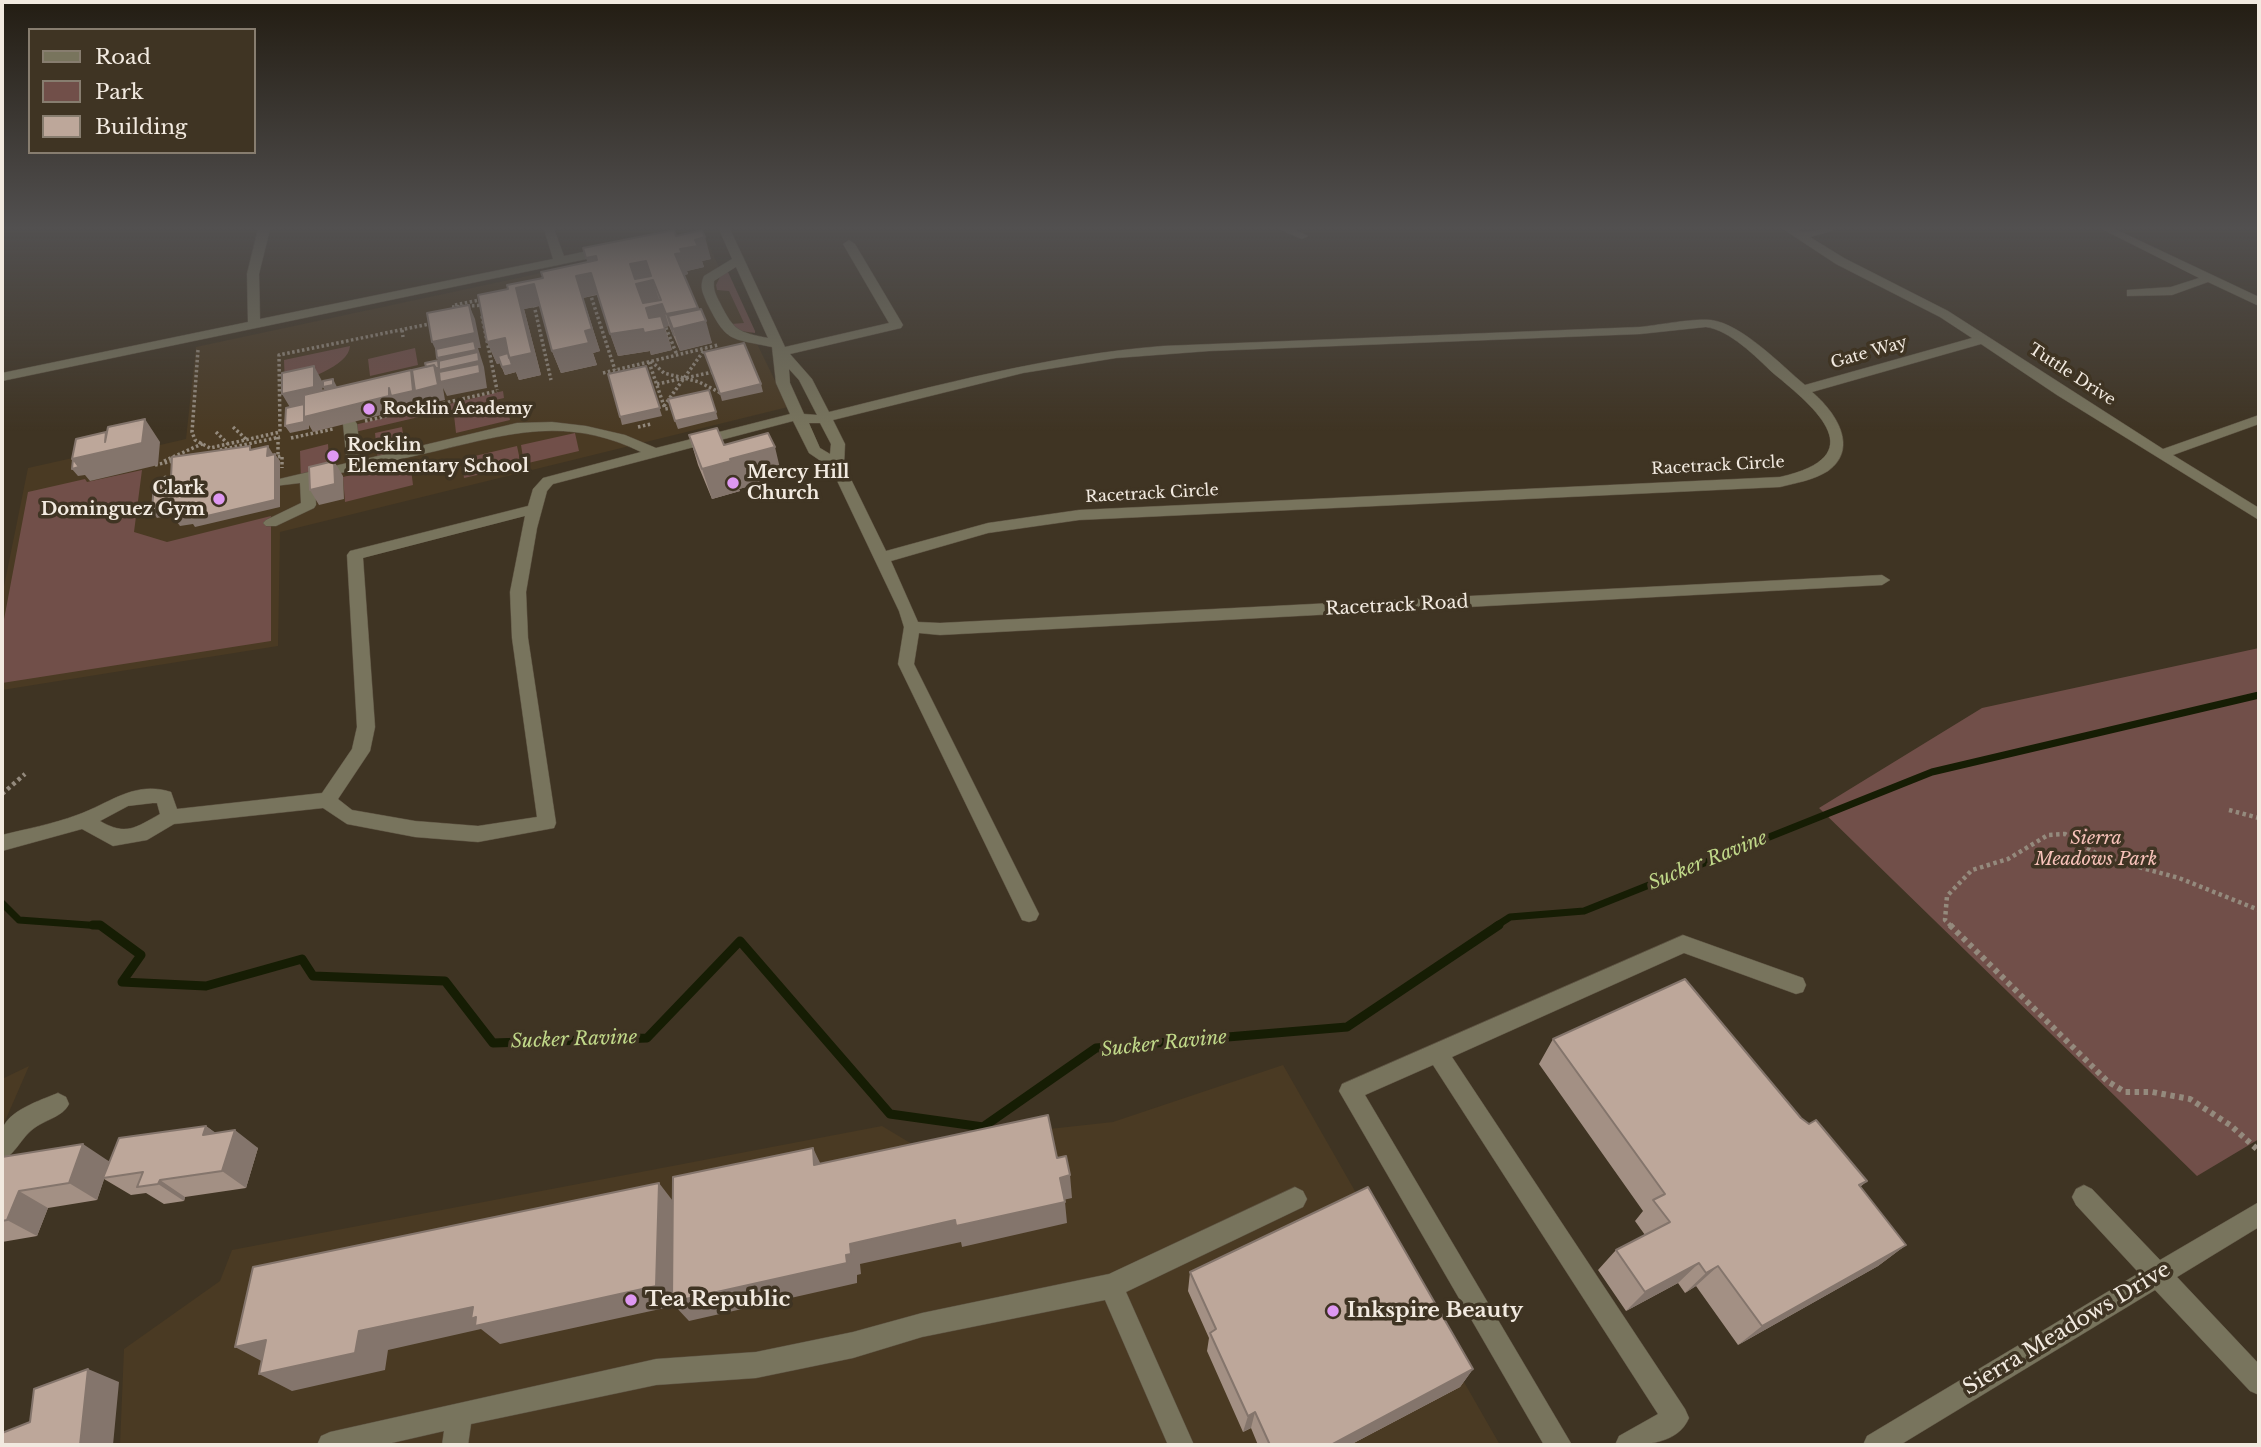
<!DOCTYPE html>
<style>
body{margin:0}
#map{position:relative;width:2261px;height:1447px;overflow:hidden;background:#3f3423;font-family:"Libre Baskerville",serif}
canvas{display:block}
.frame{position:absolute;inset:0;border:4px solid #f2eae0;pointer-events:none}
.legend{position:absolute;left:28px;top:28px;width:228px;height:126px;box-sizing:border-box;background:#3f3423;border:2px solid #877d6f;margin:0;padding:9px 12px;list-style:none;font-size:21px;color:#f2eae0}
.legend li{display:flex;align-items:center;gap:14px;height:35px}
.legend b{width:35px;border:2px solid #877d6f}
</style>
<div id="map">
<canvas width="2261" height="1447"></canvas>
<div class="frame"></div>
<ul class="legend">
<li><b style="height:9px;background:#78745d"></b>Road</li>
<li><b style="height:19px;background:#714f49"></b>Park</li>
<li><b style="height:19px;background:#bda79a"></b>Building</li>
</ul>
</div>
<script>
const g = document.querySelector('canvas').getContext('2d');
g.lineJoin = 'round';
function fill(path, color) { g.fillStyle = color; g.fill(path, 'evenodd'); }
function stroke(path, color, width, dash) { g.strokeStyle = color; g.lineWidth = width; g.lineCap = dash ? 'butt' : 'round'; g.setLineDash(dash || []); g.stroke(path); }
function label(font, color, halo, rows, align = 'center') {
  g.font = font + ' "Libre Baskerville",serif'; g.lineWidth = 7; g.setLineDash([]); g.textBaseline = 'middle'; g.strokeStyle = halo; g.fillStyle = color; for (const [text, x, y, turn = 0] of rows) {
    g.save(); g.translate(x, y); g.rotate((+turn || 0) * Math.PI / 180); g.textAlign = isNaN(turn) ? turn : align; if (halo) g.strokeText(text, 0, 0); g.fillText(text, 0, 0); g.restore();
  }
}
fill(new Path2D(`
 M 705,238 L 788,407 L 280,532 L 278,646 L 2,690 L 2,596 L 28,468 L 153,440 L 160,445 L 186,439 L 196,347 Z
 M 1283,1065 L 1500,1445 L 120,1445 L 124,1349 L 220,1281 L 232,1250 L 882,1126 L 912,1144 L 1113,1122 Z
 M 29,1066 L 2,1128 L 2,1079 Z`), '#4a3a23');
fill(new Path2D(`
 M 728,272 L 755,331 L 755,333 L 741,331 L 731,324 L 744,323 L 729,291 L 717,290 L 716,285 L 721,275 Z
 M 350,346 C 349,367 302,380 285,389 L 284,360 Z
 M 415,348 L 418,365 L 370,376 L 368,359 Z
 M 503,391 L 504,398 L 438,413 L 437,407 Z
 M 507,402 L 510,420 L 456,433 L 454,415 Z
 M 422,409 L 423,416 L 355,432 L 354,425 Z
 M 402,427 L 406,455 L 378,462 L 375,433 Z
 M 575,433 L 579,451 L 524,464 L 521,445 Z
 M 328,444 L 330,474 L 301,481 L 300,451 Z
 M 517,446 L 521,465 L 464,478 L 462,459 Z
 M 410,461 L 413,485 L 345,502 L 343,477 Z
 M 142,470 L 134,532 L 167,542 L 271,516 L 271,641 L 2,683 L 2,630 L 28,492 L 85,479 L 87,482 Z
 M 2259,648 L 2259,1139 L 2197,1176 L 1819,808 L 1982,708 Z`), '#714f49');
stroke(new Path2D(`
 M 2,903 L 19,920 L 102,926
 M 1496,926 L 1510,917 L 1584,911 L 1932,772 L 2259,695`), '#161d04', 7);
stroke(new Path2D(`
 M 93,925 L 100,925 L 141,955 L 122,982 L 206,986 L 302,959 L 313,976 L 445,981 L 493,1043 L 647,1038 L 740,941 L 890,1114 L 983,1127 L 1096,1048 L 1347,1027 L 1499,925`), '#161d04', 9);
const minor = new Path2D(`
 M 258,229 L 270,229 L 259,274 L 260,319 L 553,259 L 544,229 L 554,229 L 564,256 L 606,247 L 612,251 L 606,255 L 2,381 L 2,373 L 248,322 L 247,274 Z
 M 719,229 L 730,229 L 785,347 L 889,323 L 843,244 L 849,240 L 855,244 L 903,325 L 901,328 L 790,354 L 812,379 L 829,412 C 940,385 1049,355 1163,346 L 1640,327 C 1659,325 1694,318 1711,320 C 1742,324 1781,365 1805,385 L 1972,338 L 1940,317 L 1836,264 L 1783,229 L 1796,229 L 1802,232 L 1833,229 L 1832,231 L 1810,237 L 1844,258 L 1948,311 L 2163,449 L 2259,415 L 2259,424 L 2173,455 L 2259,508 L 2259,520 L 2057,395 L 1981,344 L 1812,392 C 1835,411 1860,448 1828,471 C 1814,480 1796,483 1780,487 L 1079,520 L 988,533 L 891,561 L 918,622 L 940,623 L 1882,575 L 1890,580 L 1882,585 L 940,635 L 919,633 L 914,664 L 1039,914 L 1036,920 L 1029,922 L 1022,920 L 898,664 L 904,627 L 899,611 L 831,468 L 809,453 L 793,421 L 553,484 L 547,491 L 537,528 L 526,592 L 528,638 L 556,823 L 554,828 L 478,842 L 415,837 L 347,824 L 323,808 L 174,824 L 147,840 L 113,846 L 82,829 L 2,851 L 2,835 C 26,829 53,824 77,815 C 109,804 134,780 171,792 L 177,809 L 322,793 L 352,749 L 357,727 L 347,555 L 350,551 L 528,506 L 533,489 L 543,478 L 641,452 C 567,416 511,433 436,451 C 395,460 355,470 315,479 L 316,505 L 314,508 L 276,526 L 266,526 L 263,523 L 266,520 L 301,503 L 300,483 L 275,486 L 273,483 L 275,480 L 347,463 L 343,424 L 345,421 L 355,421 L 357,424 L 361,460 L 517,423 L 552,422 L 586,426 L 625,435 L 656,448 L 790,414 L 776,383 L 772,347 C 730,338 727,343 707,303 C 703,293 699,287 704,276 L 732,259 ZM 736,267 L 768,338 C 738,332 734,331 720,303 C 716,295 713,290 714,281 ZM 1706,327 C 1730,330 1756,357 1773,373 C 1817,409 1873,456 1780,477 L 1079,510 L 988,523 L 886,551 L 844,465 L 845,444 L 833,420 L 1023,373 L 1116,358 L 1209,351 L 1640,334 ZM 789,369 L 799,380 L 817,415 L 804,414 L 790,383 ZM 809,423 L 820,423 L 831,444 L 830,454 L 820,448 ZM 525,516 L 510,592 L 512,638 L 537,817 L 478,826 L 415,821 L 352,810 L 338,799 L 370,751 L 375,727 L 363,558 ZM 153,803 L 157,803 L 160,814 C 135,828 126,836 100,821 L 128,806 Z
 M 1279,229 L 1294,229 L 1308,236 L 1302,239 Z
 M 2102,229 L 2115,229 L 2259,297 L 2259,306 L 2208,282 L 2172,295 L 2127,296 L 2127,290 L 2171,287 L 2199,278 Z
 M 1683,935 L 1803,978 L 1806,985 L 1803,992 L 1796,994 L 1684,953 L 1452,1057 L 1685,1409 L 1689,1418 C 1677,1446 1641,1445 1615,1445 L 1619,1436 L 1658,1414 L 1433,1065 L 1365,1095 L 1572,1445 L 1544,1445 L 1339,1091 L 1342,1084 Z
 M 58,1093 L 66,1097 L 69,1104 C 63,1117 44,1120 33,1129 C 21,1138 15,1155 2,1160 C 2,1151 0,1140 2,1131 C 6,1111 41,1100 58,1093 Z
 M 2084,1185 L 2092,1189 L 2160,1260 L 2259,1202 L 2259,1227 L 2177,1277 L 2259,1364 L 2259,1395 L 2250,1391 L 2155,1290 L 1900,1445 L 1863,1445 L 1867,1436 L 2139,1273 L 2076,1205 L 2072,1197 L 2076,1189 Z
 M 1295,1187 L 1303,1191 L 1307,1199 L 1303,1207 L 1126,1292 L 1194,1445 L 1168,1445 L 1105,1300 L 922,1337 L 853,1358 L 756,1378 L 656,1385 L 471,1424 L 468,1445 L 442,1445 L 444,1431 L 383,1445 L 317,1445 L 321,1436 L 330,1432 L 656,1359 L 756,1352 L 853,1332 L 922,1313 L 1109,1274 Z`);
stroke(minor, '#5c5141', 1);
stroke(new Path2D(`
 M 590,293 L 615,370
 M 455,305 L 484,299
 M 534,305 L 551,380
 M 452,307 L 485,305
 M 482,316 L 497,390
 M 664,323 L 677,355
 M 402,330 L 403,337
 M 198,350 L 192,432 L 195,440 L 210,448 L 280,432 L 279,355 L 434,323
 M 651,361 L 664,373 L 699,382 L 721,393
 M 649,362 L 665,409 L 676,407
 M 603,373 L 718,345
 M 657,384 L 713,372 L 712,369
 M 664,406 L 705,349
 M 365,421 L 497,391
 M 233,427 L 247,440
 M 638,427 L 651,424
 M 216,432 L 228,444
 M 278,437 L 278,457 L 282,456 L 282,468
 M 291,438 L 333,429
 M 220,450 L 280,437
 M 164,461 L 204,443
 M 155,465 L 177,460
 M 161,486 L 162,478 L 168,477 L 167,482`), '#948a7d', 3.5, [2.5, 2.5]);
stroke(new Path2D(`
 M 2,794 L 25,774
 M 2229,810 L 2259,818
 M 1951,926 L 1945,920 L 1947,896 L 1972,870 L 2008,859 L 2048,835 L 2065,834 L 2102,857 L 2179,878 L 2259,910`), '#948a7d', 4.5, [3.5, 3.5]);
stroke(new Path2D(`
 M 1950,925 L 2107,1081 L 2125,1092 L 2152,1092 L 2190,1099 L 2230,1125 L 2259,1151`), '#948a7d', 6, [4.5, 4.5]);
fill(minor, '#78745d');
fill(new Path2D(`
 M 676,236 L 711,259 L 702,261 L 704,267 L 687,271 L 688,274 L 684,275 L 712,343 L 680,351 L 669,326 L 665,327 L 672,350 L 651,355 L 650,351 L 618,356 L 597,295 L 583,298 L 600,351 L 593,353 L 597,365 L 561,373 L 552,351 L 540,306 L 524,309 L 541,375 L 519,380 L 516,372 L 505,375 L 500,363 L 497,364 L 487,342 L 508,289 L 587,262 Z
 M 689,435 L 724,445 L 782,477 L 739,489 L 740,491 L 712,499 L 698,465 Z
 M 1553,1039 L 1801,1118 L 1867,1181 L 1860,1187 L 1906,1245 L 1878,1266 L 1738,1345 L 1696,1286 L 1685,1293 L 1678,1283 L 1626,1311 L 1598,1270 L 1616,1250 L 1645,1235 L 1635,1221 L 1643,1211 L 1539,1064 Z
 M 206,1126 L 215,1133 L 258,1148 L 246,1188 L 185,1197 L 184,1201 L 164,1204 L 146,1193 L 131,1195 L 104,1179 L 97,1200 L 48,1208 L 37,1236 L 2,1242 L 2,1157 L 110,1161 Z
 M 1190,1272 L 1473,1369 L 1460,1387 L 1350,1445 L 1258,1445 L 1251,1428 L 1243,1432 L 1207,1351 L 1209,1338 L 1188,1291 Z`), '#a39084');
fill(new Path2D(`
 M 705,237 L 711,259 L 702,261 L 704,267 L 687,271 L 688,274 L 682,276 L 675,254 L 695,240 Z
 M 596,256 L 603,277 L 593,279 L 586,258 Z
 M 646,261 L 660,302 L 643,306 L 630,264 Z
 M 591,273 L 598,294 L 583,298 L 600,351 L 593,353 L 597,365 L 561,373 L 552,351 L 585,331 L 576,276 Z
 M 534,284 L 543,305 L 524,309 L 541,375 L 519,380 L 516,372 L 505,375 L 502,367 L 511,361 L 497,364 L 487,342 L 505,338 L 516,288 Z
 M 662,304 L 669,326 L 653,330 L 646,308 Z
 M 469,305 L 475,319 L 481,348 L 478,348 L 484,367 L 487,388 L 447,396 L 443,388 L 445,400 L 423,405 L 420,401 L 421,405 L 399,411 L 397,407 L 397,411 L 313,432 L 309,425 L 309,429 L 290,433 L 285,426 L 291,409 L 282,394 L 314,366 L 322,381 L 323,402 L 389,388 L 411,370 L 418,385 L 430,378 L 439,361 L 437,358 L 439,357 L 432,342 Z
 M 698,308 L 702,322 L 706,321 L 712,343 L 680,351 L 673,329 L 668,316 L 675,336 L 673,336 L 666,314 Z
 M 643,329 L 665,329 L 672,350 L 651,355 L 650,351 L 618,356 L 610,334 Z
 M 646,366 L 662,416 L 622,425 L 620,417 Z
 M 333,379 L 337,387 L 327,395 L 323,387 Z
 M 761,384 L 763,392 L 722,401 L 720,394 Z
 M 716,412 L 718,419 L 678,429 L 675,421 Z
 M 145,419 L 160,442 L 158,465 L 90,481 L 85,475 L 78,476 L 72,469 L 72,459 L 106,432 L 118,448 Z
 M 268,446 L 273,454 L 272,463 L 267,456 Z
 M 775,447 L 782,477 L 739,489 L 740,491 L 712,499 L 702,469 L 730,459 Z
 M 275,454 L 280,461 L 280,507 L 195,527 L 193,524 L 180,526 L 174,518 Z
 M 334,461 L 343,476 L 344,499 L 319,505 L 310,490 Z
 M 174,505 L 180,513 L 157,518 L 152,511 Z
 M 206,1126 L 230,1143 L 203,1135 Z
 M 235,1130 L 258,1148 L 246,1188 L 222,1171 Z
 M 83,1144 L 110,1162 L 97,1200 L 69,1183 Z
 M 813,1148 L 824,1171 L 814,1165 Z
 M 1070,1175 L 1072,1198 L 1063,1200 L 1060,1178 Z
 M 160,1180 L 185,1197 L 184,1201 L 158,1184 Z
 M 659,1183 L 676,1205 L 846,1255 L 850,1244 L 955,1220 L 1065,1202 L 1067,1223 L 962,1247 L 961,1242 L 860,1264 L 861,1274 L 857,1275 L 857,1283 L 689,1321 L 674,1305 L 674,1306 L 500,1344 L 481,1329 L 388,1350 L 385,1370 L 292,1391 L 259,1374 L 359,1331 Z
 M 19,1191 L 48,1208 L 37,1236 L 7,1220 Z
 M 1906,1245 L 1878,1266 L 1738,1345 L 1762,1326 Z
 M 1699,1263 L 1678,1283 L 1626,1311 L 1645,1292 Z
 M 1718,1266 L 1696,1286 L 1685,1293 L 1706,1273 Z
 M 266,1340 L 269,1365 L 235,1347 Z
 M 88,1369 L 119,1382 L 113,1445 L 80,1445 Z
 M 1473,1369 L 1460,1387 L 1350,1445 L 1331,1445 Z
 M 1255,1412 L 1251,1428 L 1243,1432 L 1248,1416 Z`), '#84756c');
const building = new Path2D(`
 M 674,230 L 676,236 L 702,230 L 705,237 L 695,240 L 698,246 L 680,249 L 682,253 L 675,254 L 698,308 L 666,314 L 662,304 L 646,308 L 649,318 L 661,316 L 665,329 L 644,333 L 643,329 L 610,334 L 591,273 L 576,276 L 592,329 L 585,331 L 589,343 L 552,351 L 534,284 L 516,288 L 532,353 L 509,358 L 505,338 L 487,342 L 478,295 L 508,289 L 507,285 L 543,278 L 541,272 L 597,260 L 596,256 L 586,258 L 583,248 ZM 646,261 L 651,276 L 635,279 L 630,264 ZM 653,280 L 661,300 L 643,303 L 636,284 Z
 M 469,305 L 475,333 L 432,342 L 427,313 Z
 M 701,309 L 706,321 L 673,329 L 668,316 Z
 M 474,341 L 476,350 L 437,358 L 436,349 Z
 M 744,343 L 761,384 L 720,394 L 704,352 Z
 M 478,352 L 479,361 L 439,370 L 438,361 Z
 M 508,353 L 512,365 L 502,367 L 498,356 Z
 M 439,360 L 439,368 L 436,368 L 434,365 L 426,367 L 425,363 Z
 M 479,364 L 480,373 L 440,382 L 439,372 Z
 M 434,365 L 438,385 L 415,391 L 412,370 Z
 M 314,366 L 314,387 L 282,394 L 282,373 Z
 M 646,366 L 660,408 L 620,417 L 608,374 Z
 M 411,370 L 413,391 L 391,396 L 389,388 L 389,396 L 304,417 L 304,395 Z
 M 333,379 L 333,385 L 323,387 L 323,381 Z
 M 709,390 L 716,412 L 675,421 L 668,399 Z
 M 304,404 L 304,422 L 285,426 L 286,408 Z
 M 145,419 L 142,443 L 72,459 L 76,439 L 106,432 L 105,442 L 108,427 Z
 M 717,428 L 724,445 L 768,433 L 775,447 L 730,459 L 731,461 L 702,469 L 689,435 Z
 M 250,446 L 250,450 L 268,446 L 267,456 L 275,454 L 275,500 L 190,520 L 190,515 L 174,518 L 174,505 L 152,511 L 154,482 L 171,478 L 172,457 Z
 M 73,459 L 79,467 L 72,469 Z
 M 334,461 L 335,484 L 310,490 L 309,467 Z
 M 1685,979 L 1801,1118 L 1809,1124 L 1816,1120 L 1867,1181 L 1859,1185 L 1906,1245 L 1762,1326 L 1718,1266 L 1706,1273 L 1699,1263 L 1645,1292 L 1616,1250 L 1670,1222 L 1653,1200 L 1665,1194 L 1553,1039 Z
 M 1048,1115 L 1057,1158 L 1066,1156 L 1070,1175 L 1060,1178 L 1065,1202 L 956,1226 L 955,1220 L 850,1244 L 851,1254 L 846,1255 L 847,1263 L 672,1302 L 673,1177 L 813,1148 L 814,1165 Z
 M 206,1126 L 203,1135 L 235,1130 L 222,1171 L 160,1180 L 158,1184 L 137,1187 L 143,1172 L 103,1178 L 119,1138 Z
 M 83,1144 L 69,1183 L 19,1191 L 7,1220 L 2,1221 L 2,1157 Z
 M 659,1183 L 656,1286 L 475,1326 L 476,1317 L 471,1319 L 473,1307 L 359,1331 L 355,1353 L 259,1374 L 266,1340 L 235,1347 L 253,1267 Z
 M 1368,1187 L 1473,1369 L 1331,1445 L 1270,1445 L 1255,1412 L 1248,1416 L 1210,1333 L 1216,1329 L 1190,1272 Z
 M 88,1369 L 80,1445 L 2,1445 L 2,1433 L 30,1422 L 34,1389 Z`);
fill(building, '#bda79a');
stroke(building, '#84756c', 2);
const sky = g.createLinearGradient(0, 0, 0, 431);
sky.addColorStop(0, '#231d13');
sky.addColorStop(0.53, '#525050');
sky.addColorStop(1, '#52505000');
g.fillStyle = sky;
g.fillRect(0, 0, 2261, 431);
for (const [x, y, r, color] of [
 [369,409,7,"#de98f2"],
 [333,456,7,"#de98f2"],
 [733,483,7,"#de98f2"],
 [219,499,7,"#de98f2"],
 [631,1300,7,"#de98f2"],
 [1333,1311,7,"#de98f2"]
]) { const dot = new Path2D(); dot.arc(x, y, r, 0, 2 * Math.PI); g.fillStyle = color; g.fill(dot); stroke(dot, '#3f3423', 2.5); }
label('16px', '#f2eae0', '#3f3423', [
 ["Gate Way",1869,353,-16],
 ["Tuttle Drive",2072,375,33],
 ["Racetrack Circle",1718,466,-3],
 ["Racetrack Circle",1152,494,-3]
]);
label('bold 16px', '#f2eae0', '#3f3423', [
 ["Rocklin Academy",383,409]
], 'left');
label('bold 18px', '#f2eae0', '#3f3423', [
 ["Rocklin",347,446],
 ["Elementary School",347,467],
 ["Mercy Hill",747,473],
 ["Church",747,494],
 ["Clark",205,489,"right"],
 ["Dominguez Gym",205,510,"right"]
], 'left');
label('18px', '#f2eae0', '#3f3423', [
 ["Racetrack Road",1397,606,-3]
]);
label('italic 18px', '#f7c2b9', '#3f3423', [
 ["Sierra",2096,839],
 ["Meadows Park",2096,860]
]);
label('italic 19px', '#c0d889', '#3f3423', [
 ["Sucker Ravine",1708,861,-22],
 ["Sucker Ravine",574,1040,-2],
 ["Sucker Ravine",1164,1044,-6]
]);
label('bold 21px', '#f2eae0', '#3f3423', [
 ["Tea Republic",645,1300],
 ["Inkspire Beauty",1347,1311]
], 'left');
label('21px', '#f2eae0', '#3f3423', [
 ["Sierra Meadows Drive",2067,1329,-31]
]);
</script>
